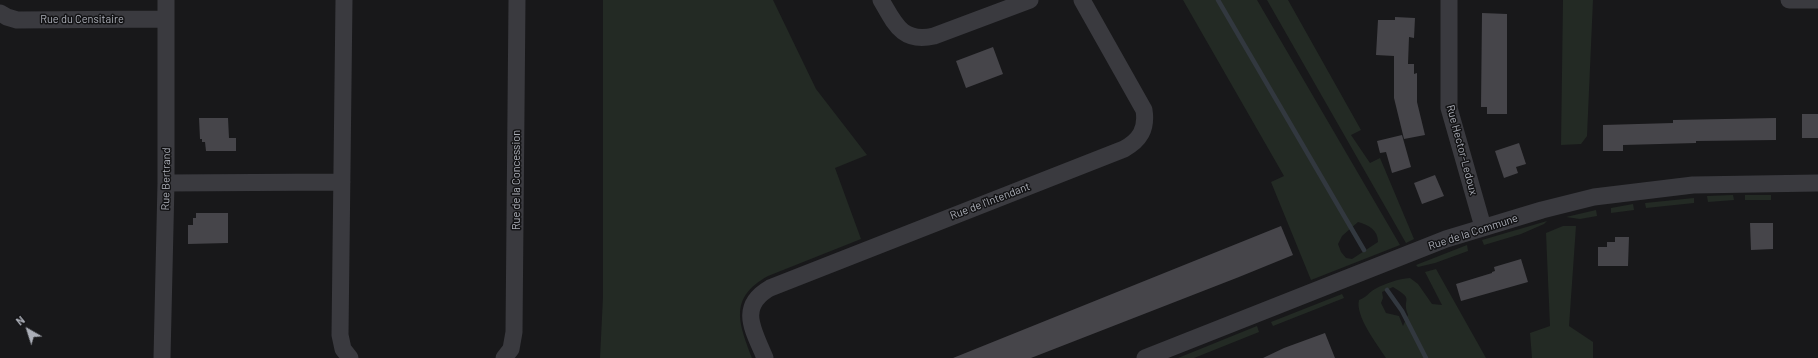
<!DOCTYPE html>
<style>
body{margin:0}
#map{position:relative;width:1818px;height:358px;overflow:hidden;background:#18181a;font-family:Barlow,sans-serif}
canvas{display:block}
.north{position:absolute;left:8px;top:310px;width:40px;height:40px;-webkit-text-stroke:3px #131315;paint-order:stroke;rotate:321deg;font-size:11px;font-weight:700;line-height:16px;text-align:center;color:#acafb8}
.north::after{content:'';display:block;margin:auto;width:14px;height:18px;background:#acafb8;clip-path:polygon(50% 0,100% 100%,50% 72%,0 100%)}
</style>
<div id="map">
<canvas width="1818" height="358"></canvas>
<div class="north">N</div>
</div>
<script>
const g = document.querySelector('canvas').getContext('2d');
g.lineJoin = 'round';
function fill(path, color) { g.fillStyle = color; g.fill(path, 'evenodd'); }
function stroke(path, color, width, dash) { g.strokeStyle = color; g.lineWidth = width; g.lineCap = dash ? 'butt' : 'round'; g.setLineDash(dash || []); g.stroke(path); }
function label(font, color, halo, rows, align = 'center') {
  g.font = font + ' Barlow,sans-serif'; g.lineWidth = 3; g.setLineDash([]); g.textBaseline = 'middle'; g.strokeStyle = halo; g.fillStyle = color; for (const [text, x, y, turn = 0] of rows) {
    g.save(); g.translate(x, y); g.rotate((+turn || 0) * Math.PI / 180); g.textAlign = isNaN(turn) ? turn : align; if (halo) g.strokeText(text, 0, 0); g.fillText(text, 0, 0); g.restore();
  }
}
fill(new Path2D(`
 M 603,0 L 773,0 L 816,89 L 867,155 L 835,168 L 861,239 L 768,276 C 728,298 739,323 752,358 L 600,358 L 603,297 Z
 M 1183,0 L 1257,0 L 1400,245 L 1311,280 L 1271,182 L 1284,176 ZM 1358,222 C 1369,225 1378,230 1378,242 L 1352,259 L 1346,258 L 1341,252 L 1338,244 L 1342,236 Z
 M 1267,0 L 1288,0 L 1361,130 L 1351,135 L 1370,163 L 1380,158 L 1414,239 L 1406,243 Z
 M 1563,0 L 1593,0 L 1587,136 L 1581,144 L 1561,145 Z
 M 1733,195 L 1734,200 L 1708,202 L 1707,196 Z
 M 1745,195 L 1771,195 L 1771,200 L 1745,200 Z
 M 1694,198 L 1694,203 L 1646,208 L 1645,203 Z
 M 1633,204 L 1634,210 L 1611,213 L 1611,208 Z
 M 1596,210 L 1597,216 L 1580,219 L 1566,217 Z
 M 1547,221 L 1544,224 L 1521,234 L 1484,245 L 1482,240 Z
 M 1563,226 L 1576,226 L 1569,326 L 1593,342 L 1593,358 L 1532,358 L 1530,333 L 1550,326 L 1546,233 Z
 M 1467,245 L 1468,251 L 1435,263 L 1418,267 L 1416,265 Z
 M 1436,269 L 1486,358 L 1386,358 C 1377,344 1355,316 1359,300 C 1366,298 1369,292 1375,289 C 1386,283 1398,279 1410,278 L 1418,284 L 1432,304 L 1442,305 L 1425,272 ZM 1393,287 C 1416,301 1401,297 1408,315 L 1403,326 L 1399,316 L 1386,313 L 1381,303 L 1383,298 L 1382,292 Z
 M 1342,294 L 1344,298 L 1273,326 L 1271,322 Z
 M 1257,326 L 1259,332 L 1194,358 L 1178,358 Z`), '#232a24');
stroke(new Path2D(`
 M 1218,0 L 1364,250
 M 1387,290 L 1402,311 L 1426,358`), '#32383f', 4.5);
fill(new Path2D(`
 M 1482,13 L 1507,14 L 1507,114 L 1487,114 L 1487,107 L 1481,107 Z
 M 1395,17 L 1415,18 L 1414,38 L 1409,37 L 1408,64 L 1414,64 L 1414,74 L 1417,73 L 1417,102 L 1425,135 L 1404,139 L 1394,98 L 1394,56 L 1376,55 L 1378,20 L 1395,20 Z
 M 993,47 L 1003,74 L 966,88 L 956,61 Z
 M 1802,114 L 1818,114 L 1818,138 L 1802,138 Z
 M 199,118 L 228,118 L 229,138 L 236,138 L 236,151 L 206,151 L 205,142 L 202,142 L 202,139 L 200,139 Z
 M 1776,118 L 1776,140 L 1696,141 L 1696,143 L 1623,145 L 1623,151 L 1603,151 L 1603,125 L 1673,123 L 1673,120 Z
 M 1402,135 L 1411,167 L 1392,173 L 1386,152 L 1380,153 L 1377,141 Z
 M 1519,143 L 1526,164 L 1516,167 L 1518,173 L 1504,178 L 1495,151 Z
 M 1435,175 L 1444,196 L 1422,204 L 1414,183 Z
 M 196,213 L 228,213 L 228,243 L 188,244 L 188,225 L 193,225 L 193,218 L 196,218 Z
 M 1750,223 L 1773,223 L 1773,249 L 1751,250 Z
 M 1281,226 L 1293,255 L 1239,277 L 1031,358 L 953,358 Z
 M 1615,237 L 1629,237 L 1628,266 L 1598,266 L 1598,247 L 1607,247 L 1607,242 L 1615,242 Z
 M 1521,259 L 1528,282 L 1461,301 L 1456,284 L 1492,273 L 1492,272 L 1495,271 L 1494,267 Z
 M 1325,333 L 1335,358 L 1263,358 L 1284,348 Z`), '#46454a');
stroke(new Path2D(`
 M 344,0 L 340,335 L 343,349 L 350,358
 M 881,0 C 895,24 902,43 934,36 L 1030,0
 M 1449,0 L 1449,108 L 1483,227
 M 1789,0 L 1818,0
 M 0,13 L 7,17 L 17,20 L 165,19
 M 166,183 L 342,182
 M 162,358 L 166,183 L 166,0
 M 504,358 L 511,349 L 514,332 L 517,0
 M 765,358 C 754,331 737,307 770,288 L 1124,149 C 1140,140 1147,129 1144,110 L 1082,0
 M 1145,358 L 1446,239 L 1542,210 L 1594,197 L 1693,185 L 1818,183`), '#3a3a3f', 17);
label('11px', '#acafb8', '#131315', [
 ["Rue du Censitaire",82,19],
 ["Rue Hector-Ledoux",1462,150,75],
 ["Rue Bertrand",166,179,-89],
 ["Rue de la Concession",516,180,-90],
 ["Rue de l'Intendant",990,201,-21],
 ["Rue de la Commune",1473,232,-18]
]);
</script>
